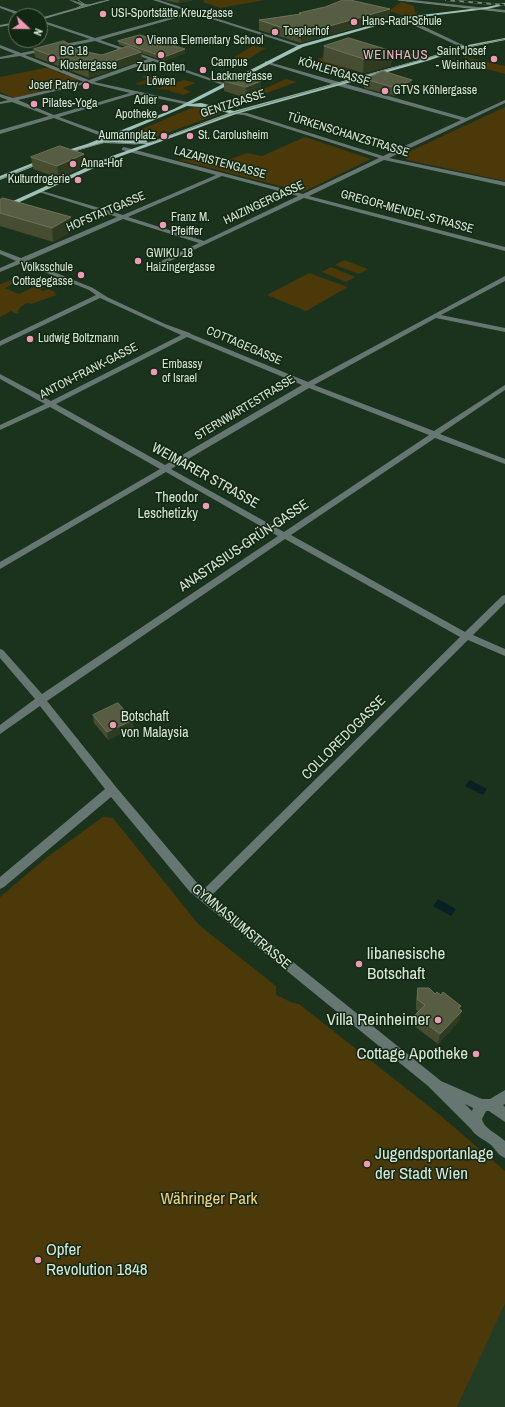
<!DOCTYPE html>
<meta charset="utf-8">
<style>
body{margin:0}
#map{position:relative;width:505px;height:1407px;overflow:hidden;background:#1b321d;font-family:"Archivo Narrow",sans-serif}
canvas{display:block}
.north{position:absolute;left:8px;top:8px;width:40px;height:40px;box-sizing:border-box;background:#122813;border:1px solid #627462;border-radius:50%;rotate:112deg;font-size:11px;font-weight:700;line-height:16px;text-align:center;color:#d9e7d9}
.north::after{content:'';display:block;margin:auto;width:14px;height:18px;background:#f09ab6;clip-path:polygon(50% 0,100% 100%,50% 72%,0 100%)}
</style>
<div id="map">
<canvas width="505" height="1407"></canvas>
<div class="north">N</div>
</div>
<script>
const g = document.querySelector('canvas').getContext('2d');
g.lineJoin = 'round';
function fill(path, color) { g.fillStyle = color; g.fill(path, 'evenodd'); }
function stroke(path, color, width, dash) { g.strokeStyle = color; g.lineWidth = width; g.lineCap = dash ? 'butt' : 'round'; g.setLineDash(dash || []); g.stroke(path); }
function label(font, color, halo, rows, align = 'center') {
  g.font = font + ' "Archivo Narrow",sans-serif'; g.lineWidth = 3; g.setLineDash([]); g.textBaseline = 'middle'; g.strokeStyle = halo; g.fillStyle = color; for (const [text, x, y, turn = 0] of rows) {
    g.save(); g.translate(x, y); g.rotate((+turn || 0) * Math.PI / 180); g.textAlign = isNaN(turn) ? turn : align; if (halo) g.strokeText(text, 0, 0); g.fillText(text, 0, 0); g.restore();
  }
}
fill(new Path2D(`
 M 505,1304 L 505,1407 L 457,1407 L 490,1335 Z`), '#223d24');
fill(new Path2D(`
 M 204,0 L 265,0 L 220,8 L 203,2 Z
 M 401,2 L 414,6 L 415,12 L 418,14 L 405,16 L 389,11 Z
 M 253,46 L 266,48 L 247,60 L 234,57 Z
 M 350,48 L 325,61 L 353,71 L 344,74 L 311,62 L 319,60 L 318,59 Z
 M 470,55 L 466,57 L 505,66 L 505,74 L 465,63 L 471,60 L 462,56 Z
 M 50,67 L 59,73 L 76,78 L 79,82 L 14,98 L 0,92 L 0,77 Z
 M 146,75 C 155,78 158,79 166,78 L 163,79 L 174,83 L 184,80 L 196,83 L 183,88 L 191,92 L 184,95 L 169,91 L 170,90 L 156,89 L 167,85 L 155,81 L 141,85 L 135,84 L 147,79 L 142,77 Z
 M 286,79 L 297,82 L 266,93 L 259,91 Z
 M 194,107 L 203,108 L 202,109 L 222,113 L 156,137 L 153,136 L 148,137 L 151,139 L 137,140 L 126,138 L 130,134 Z
 M 505,107 L 505,181 L 407,160 L 404,154 Z
 M 305,137 L 371,159 L 303,192 L 179,160 L 211,154 L 231,159 L 247,153 L 262,156 Z
 M 344,260 L 368,269 L 359,274 L 335,265 Z
 M 331,267 L 355,277 L 346,282 L 322,272 Z
 M 309,273 L 348,287 L 306,311 L 267,295 Z
 M 17,277 L 23,279 L 5,288 L 19,294 L 38,285 L 44,287 L 40,290 L 43,291 L 48,289 L 57,293 L 54,294 L 57,295 L 31,304 L 27,303 L 19,308 L 20,309 L 17,311 L 20,312 L 17,314 L 11,311 L 0,317 L 0,284 L 11,280 L 14,281 L 18,280 L 15,278 Z
 M 103,817 L 113,818 L 199,925 L 276,986 L 276,995 L 293,1003 L 299,1004 L 440,1115 L 505,1171 L 505,1304 L 457,1407 L 0,1407 L 0,897 L 46,858 Z`), '#4b390a');
fill(new Path2D(`
 M 470,780 L 487,789 L 483,795 L 465,786 Z
 M 438,899 L 456,909 L 451,916 L 433,906 Z`), '#082123');
fill(new Path2D(`
 M 69,0 C 75,0 79,3 86,4 C 92,5 101,0 109,0 L 41,20 L 95,38 L 189,12 L 153,0 L 159,0 L 303,46 L 299,47 L 193,13 L 100,40 L 227,84 L 223,85 L 153,61 L 94,82 L 187,102 L 189,103 L 189,105 L 136,94 L 59,117 L 111,136 L 111,138 L 109,139 L 54,118 L 0,134 L 0,130 L 49,116 L 12,102 L 0,104 L 0,102 L 8,100 L 0,97 L 0,94 L 13,98 L 84,82 L 20,56 L 0,59 L 0,57 L 15,54 L 0,48 L 0,45 L 21,53 L 90,39 L 40,22 L 40,18 L 82,6 ZM 95,41 L 148,59 L 89,80 L 25,55 ZM 89,83 L 130,93 L 54,115 L 18,100 Z
 M 399,0 L 413,0 L 505,10 L 505,12 Z
 M 0,6 L 27,15 L 27,16 L 21,16 L 0,8 Z
 M 400,17 L 404,17 L 467,47 L 463,48 L 400,19 Z
 M 16,22 L 16,24 L 0,27 L 0,25 Z
 M 397,49 L 427,59 L 427,60 L 423,61 L 395,51 Z
 M 265,61 L 466,118 L 505,100 L 505,103 L 389,158 L 505,182 L 505,186 L 384,160 L 309,196 L 505,247 L 505,251 L 304,198 L 153,269 L 151,268 L 151,266 L 199,243 L 123,219 L 27,261 L 93,288 L 107,297 L 165,324 L 190,333 L 191,334 L 308,382 L 505,276 L 505,281 L 441,315 L 505,328 L 505,332 L 436,318 L 314,385 L 434,431 L 505,385 L 505,390 L 440,434 L 505,459 L 505,464 L 435,438 L 291,535 L 465,632 L 502,596 L 505,595 L 505,603 L 473,635 L 505,649 L 505,656 L 468,640 L 211,896 L 441,1081 L 482,1099 L 490,1099 L 505,1090 L 505,1104 L 503,1105 L 505,1107 L 505,1122 L 489,1111 L 486,1111 L 482,1119 C 484,1129 498,1134 505,1141 L 505,1158 C 498,1155 496,1150 491,1145 C 484,1139 476,1137 471,1129 L 428,1086 L 190,892 L 111,797 L 4,887 L 0,889 L 0,877 L 105,789 L 40,706 L 0,734 L 0,725 L 35,699 L 0,658 L 0,649 L 3,650 L 42,694 L 278,536 L 166,472 L 0,569 L 0,562 L 160,469 L 50,407 L 0,430 L 0,425 L 45,404 L 0,379 L 0,374 L 51,401 L 181,335 L 100,298 L 0,346 L 0,341 L 96,295 L 89,290 L 22,263 L 0,272 L 0,268 L 16,261 L 0,254 L 0,250 L 21,258 L 117,217 L 39,192 L 39,190 L 123,215 L 216,175 L 122,150 L 122,148 L 124,147 L 303,194 L 379,158 L 244,115 L 232,114 L 232,112 L 247,113 L 383,156 L 461,120 L 335,85 L 265,63 ZM 222,176 L 298,196 L 204,241 L 128,217 ZM 187,337 L 302,385 L 165,465 L 56,404 ZM 309,388 L 429,435 L 284,532 L 171,469 ZM 285,539 L 460,637 L 203,890 L 116,787 L 47,701 ZM 465,1104 L 473,1108 L 472,1111 Z`), '#667772');
fill(new Path2D(`
 M 505,3 L 505,5 L 487,9 L 397,20 L 303,47 L 191,104 L 201,103 L 234,111 L 423,59 L 463,46 L 505,38 L 505,40 L 466,48 L 427,61 L 236,114 L 116,158 L 0,211 L 0,207 L 112,156 L 146,144 L 102,143 L 60,156 L 58,155 L 58,153 L 87,144 L 174,109 L 299,45 L 397,18 L 487,7 ZM 187,106 L 201,107 L 229,113 L 148,143 L 146,140 L 107,140 Z
 M 45,158 L 47,159 L 47,161 L 0,180 L 0,176 Z`), '#9fc2b8');
stroke(new Path2D(`
 M 398,0 L 505,12
 M 77,8 L 84,4 L 78,0
 M 40,19 L 109,0
 M 0,26 L 16,23
 M 63,154 L 106,142 L 135,144 L 152,142 L 233,113 L 463,48 L 505,39
 M 0,179 L 42,162`), '#768877', 1);
const rail = new Path2D(`
 M 446,0 L 505,5`);
stroke(rail, '#768877', 2);
stroke(rail, '#122813', 1.5, [4.5]);
fill(new Path2D(`
 M 164,0 L 193,0 L 179,3 L 172,2 Z
 M 299,13 L 390,18 L 301,43 L 259,30 L 259,20 L 299,14 Z
 M 118,41 L 185,53 L 165,61 L 141,53 L 142,60 L 89,78 L 35,57 L 34,49 L 80,51 L 102,55 L 126,47 L 119,45 Z
 M 324,46 L 392,51 L 391,66 L 363,73 L 323,61 Z
 M 365,79 L 411,89 L 395,96 L 364,88 Z
 M 224,81 L 261,81 L 261,92 L 246,98 L 224,91 Z
 M 84,154 L 85,166 L 59,178 L 33,169 L 31,157 Z
 M 0,200 L 72,231 L 53,242 L 0,226 Z
 M 93,715 L 134,727 L 108,740 L 94,723 Z
 M 418,988 L 435,994 L 441,995 L 461,1006 L 460,1009 L 459,1021 L 438,1044 L 413,1025 L 415,1015 L 418,1011 L 416,1010 L 416,999 Z`), '#474d30');
fill(new Path2D(`
 M 179,0 L 193,0 L 179,3 Z
 M 390,9 L 390,18 L 301,43 L 301,34 Z
 M 185,49 L 185,53 L 165,61 L 164,57 Z
 M 392,51 L 391,66 L 363,73 L 364,59 Z
 M 141,52 L 142,60 L 89,78 L 88,70 Z
 M 412,80 L 411,89 L 395,96 L 396,88 Z
 M 261,81 L 261,92 L 246,98 L 246,87 Z
 M 84,154 L 85,166 L 59,178 L 57,166 Z
 M 71,217 L 72,231 L 53,242 L 52,228 Z
 M 133,720 L 134,727 L 108,740 L 107,732 Z
 M 461,1006 L 458,1015 L 462,1011 L 459,1021 L 438,1044 L 440,1034 Z`), '#2f3b21');
const building = new Path2D(`
 M 343,0 L 350,0 L 390,9 L 301,34 L 259,20 L 301,14 L 299,13 L 325,7 Z
 M 140,35 L 185,49 L 164,57 L 118,41 Z
 M 349,38 L 392,51 L 364,59 L 324,46 Z
 M 64,41 L 80,51 L 82,51 L 102,55 L 128,46 L 141,52 L 88,70 L 34,49 Z
 M 383,71 L 412,80 L 396,88 L 365,79 Z
 M 235,73 L 261,81 L 246,87 L 224,81 Z
 M 60,146 L 84,154 L 57,166 L 31,157 Z
 M 3,198 L 71,217 L 52,228 L 0,213 L 0,200 Z
 M 118,703 L 133,720 L 107,732 L 93,715 Z
 M 418,988 L 429,988 L 435,994 L 437,992 L 441,995 L 443,992 L 461,1006 L 458,1008 L 462,1011 L 440,1034 L 415,1015 L 425,1005 L 418,1000 Z`);
fill(building, '#575d42');
stroke(building, '#6b735a', 1);
for (const [x, y, r, color] of [
 [103,14,4,"#f09ab6"],
 [354,22,4,"#f09ab6"],
 [275,32,4,"#f09ab6"],
 [139,41,4,"#f09ab6"],
 [161,55,4,"#f09ab6"],
 [52,59,4,"#f09ab6"],
 [494,59,4,"#f09ab6"],
 [203,70,4,"#f09ab6"],
 [86,86,4,"#f09ab6"],
 [385,91,4,"#f09ab6"],
 [34,104,4,"#f09ab6"],
 [165,108,4,"#f09ab6"],
 [164,136,4,"#f09ab6"],
 [190,136,4,"#f09ab6"],
 [73,164,4,"#f09ab6"],
 [78,180,4,"#f09ab6"],
 [163,225,4,"#f09ab6"],
 [138,261,4,"#f09ab6"],
 [81,275,4,"#f09ab6"],
 [30,339,4,"#f09ab6"],
 [154,372,4,"#f09ab6"],
 [206,506,4,"#f09ab6"],
 [113,725,4,"#f09ab6"],
 [359,964,4,"#f09ab6"],
 [438,1020,4,"#f09ab6"],
 [476,1054,4,"#f09ab6"],
 [367,1164,4,"#f09ab6"],
 [38,1260,4,"#f09ab6"]
]) { const dot = new Path2D(); dot.arc(x, y, r, 0, 2 * Math.PI); g.fillStyle = color; g.fill(dot); stroke(dot, '#122813', 1.5); }
label('12px', '#d9e7d9', '#122813', [
 ["USI-Sportstätte Kreuzgasse",111,14],
 ["Hans-Radl-Schule",362,22],
 ["Toeplerhof",283,32],
 ["Vienna Elementary School",147,41],
 ["BG 18",60,52],
 ["Klostergasse",60,66],
 ["Saint Josef",486,52,"right"],
 ["- Weinhaus",486,66,"right"],
 ["Campus",211,63],
 ["Lacknergasse",211,77],
 ["Zum Roten",161,68,"center"],
 ["Löwen",161,82,"center"],
 ["Josef Patry",78,86,"right"],
 ["GTVS Köhlergasse",393,91],
 ["Adler",157,101,"right"],
 ["Apotheke",157,115,"right"],
 ["Pilates-Yoga",42,104],
 ["Aumannplatz",156,136,"right"],
 ["St. Carolusheim",198,136],
 ["Anna-Hof",81,164],
 ["Kulturdrogerie",70,180,"right"],
 ["Franz M.",171,218],
 ["Pfeiffer",171,232],
 ["GWIKU 18",146,254],
 ["Haizingergasse",146,268],
 ["Volksschule",73,268,"right"],
 ["Cottagegasse",73,282,"right"],
 ["Ludwig Boltzmann",38,339],
 ["Embassy",162,365],
 ["of Israel",162,379]
], 'left');
label('12px', '#d9e7d9', '#122813', [
 ["KÖHLERGASSE",334,72,17],
 ["GENTZGASSE",233,104,-18],
 ["TÜRKENSCHANZSTRASSE",348,135,17],
 ["LAZARISTENGASSE",220,163,15],
 ["HAIZINGERGASSE",264,203,-25],
 ["HOFSTATTGASSE",106,212,-23],
 ["GREGOR-MENDEL-STRASSE",407,212,15],
 ["COTTAGEGASSE",244,346,23],
 ["ANTON-FRANK-GASSE",89,371,-27],
 ["STERNWARTESTRASSE",245,408,-31]
]);
g.letterSpacing = '1px';
label('13px', '#f8b6cb', '#122813', [
 ["WEINHAUS",396,56]
]);
g.letterSpacing = '0px';
label('14px', '#d9e7d9', '#122813', [
 ["WEIMARER STRASSE",205,476,29],
 ["ANASTASIUS-GRÜN-GASSE",244,546,-34],
 ["COLLOREDOGASSE",344,738,-45],
 ["GYMNASIUMSTRASSE",241,927,40]
]);
label('14px', '#d9e7d9', '#122813', [
 ["Theodor",198,498],
 ["Leschetizky",198,514],
 ["Botschaft",121,717,"left"],
 ["von Malaysia",121,733,"left"]
], 'right');
label('17px', '#d9e7d9', '#122813', [
 ["libanesische",367,954],
 ["Botschaft",367,974],
 ["Villa Reinheimer",430,1020,"right"],
 ["Cottage Apotheke",468,1054,"right"],
 ["Jugendsportanlage",375,1154],
 ["der Stadt Wien",375,1174],
 ["Opfer",46,1250],
 ["Revolution 1848",46,1270]
], 'left');
label('17px', '#f4d180', '#122813', [
 ["Währinger Park",209,1199]
]);
</script>
